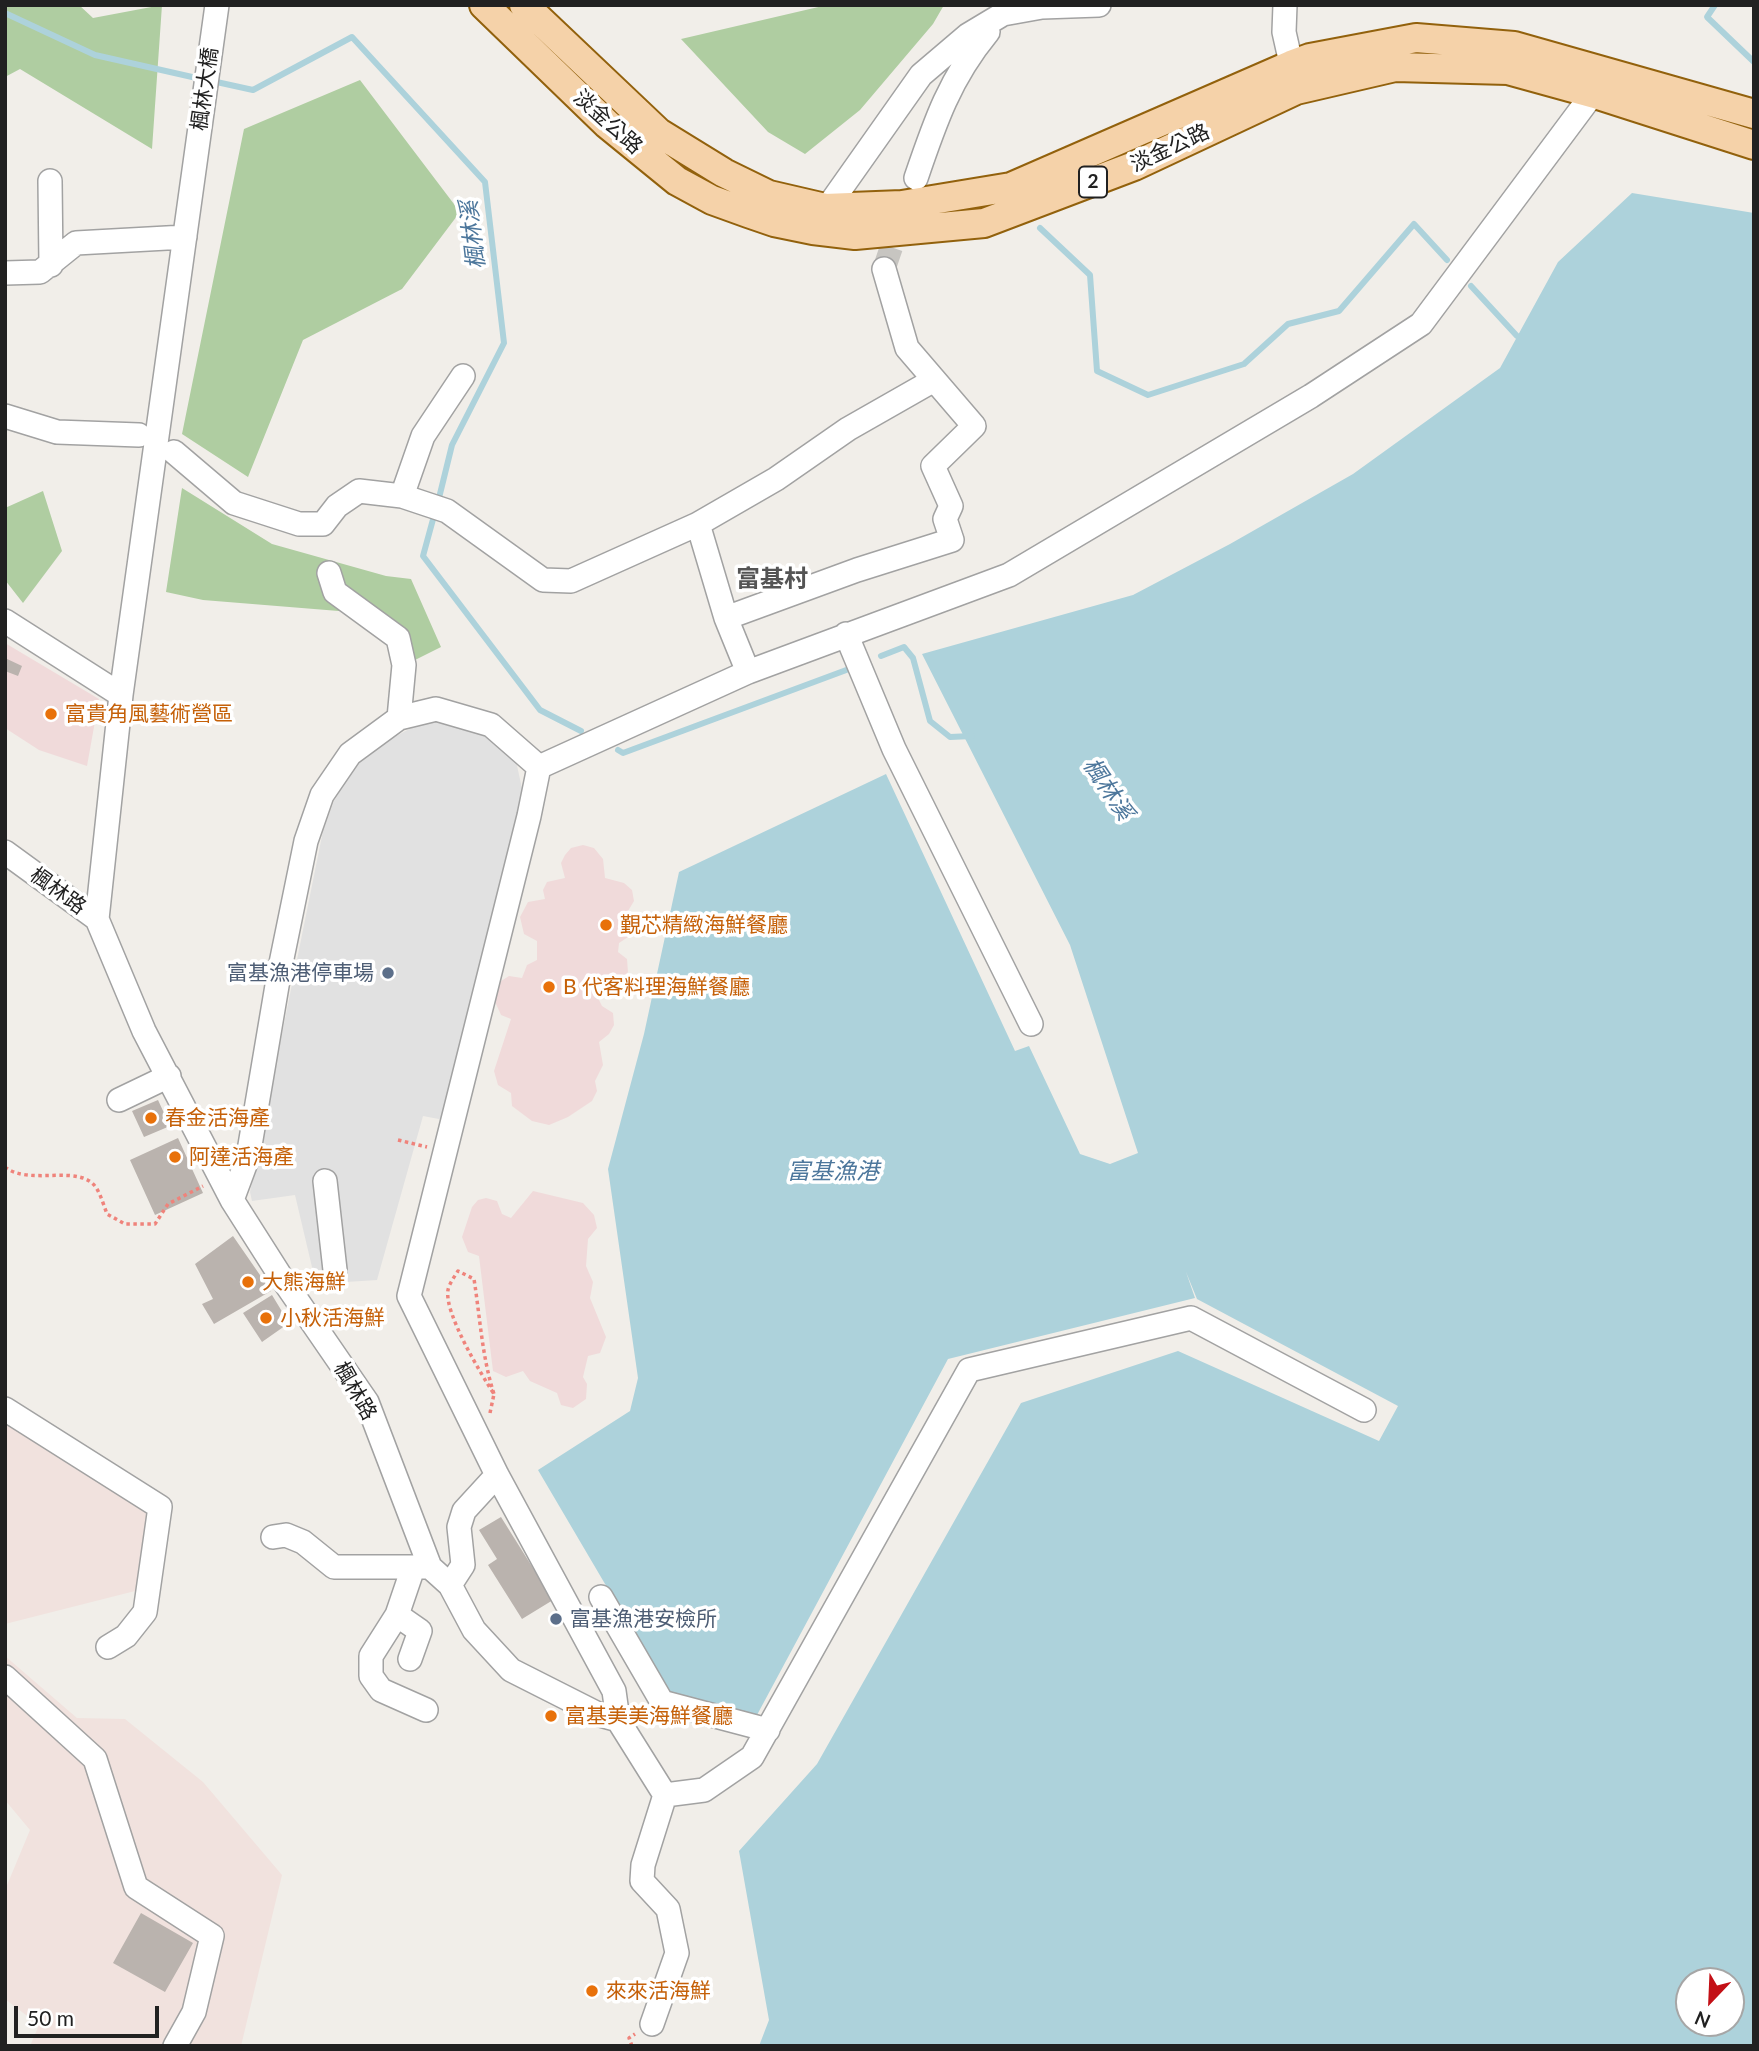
<!DOCTYPE html>
<meta charset="utf-8">
<style>
body{margin:0}
#map{position:relative;width:1759px;height:2051px;overflow:hidden;background:#f1eee9;font-family:Lato,sans-serif}
canvas{display:block}
.frame{position:absolute;inset:0;border:7px solid #212121;pointer-events:none}
.north{position:absolute;left:1675px;top:1967px;width:70px;height:70px;box-sizing:border-box;background:#fff;border:2px solid #a6a6a6;border-radius:50%;rotate:203deg;font-size:19px;font-weight:700;line-height:28px;text-align:center;color:#212121}
.north::after{content:'';display:block;margin:auto;width:24px;height:32px;background:#c31016;clip-path:polygon(50% 0,100% 100%,50% 72%,0 100%)}
.scale{position:absolute;left:14px;top:2006px;width:145px;height:32px;box-sizing:border-box;border:4px solid #212121;border-top:0;padding-left:9px;font-size:21px;line-height:24px;white-space:nowrap;color:#212121;-webkit-text-stroke:5px #fff;paint-order:stroke}
</style>
<div id="map">
<canvas width="1759" height="2051"></canvas>
<div class="frame"></div>
<div class="north">N</div>
<div class="scale">50 m</div>
</div>
<script>
const g = document.querySelector('canvas').getContext('2d');
g.lineJoin = 'round';
function fill(path, color) { g.fillStyle = color; g.fill(path, 'evenodd'); }
function stroke(path, color, width, dash) { g.strokeStyle = color; g.lineWidth = width; g.lineCap = dash ? 'butt' : 'round'; g.setLineDash(dash || []); g.stroke(path); }
function label(font, color, halo, rows, align = 'center') {
  g.font = font + ' Lato,"Noto Sans TC",sans-serif'; g.lineWidth = 7; g.setLineDash([]); g.textBaseline = 'middle'; g.strokeStyle = halo; g.fillStyle = color; for (const [text, x, y, turn = 0] of rows) {
    g.save(); g.translate(x, y); g.rotate((+turn || 0) * Math.PI / 180); g.textAlign = isNaN(turn) ? turn : align; if (halo) g.strokeText(text, 0, 0); g.fillText(text, 0, 0); g.restore();
  }
}
fill(new Path2D(`
 M 5,643 L 99,699 L 87,766 L 39,750 L 5,728 Z
 M 583,845 L 594,848 L 603,859 L 605,878 L 624,883 L 632,890 L 634,901 L 628,911 L 632,923 L 628,937 L 619,943 L 618,952 L 627,959 L 628,972 L 619,983 L 609,982 L 595,992 L 602,1006 L 613,1013 L 614,1025 L 609,1034 L 599,1042 L 603,1065 L 595,1081 L 597,1091 L 592,1101 L 568,1117 L 549,1125 L 532,1121 L 512,1106 L 511,1093 L 498,1085 L 494,1071 L 511,1019 L 501,1015 L 492,995 L 498,983 L 509,976 L 522,978 L 527,965 L 537,960 L 537,941 L 524,934 L 520,917 L 528,902 L 545,899 L 543,890 L 547,882 L 565,878 L 561,863 L 565,855 L 571,848 Z
 M 533,1191 L 583,1203 L 594,1215 L 597,1228 L 588,1239 L 586,1266 L 593,1282 L 590,1298 L 606,1337 L 600,1353 L 588,1356 L 583,1377 L 587,1384 L 586,1399 L 573,1408 L 561,1405 L 557,1393 L 530,1381 L 523,1371 L 506,1377 L 493,1371 L 479,1256 L 468,1252 L 462,1237 L 472,1207 L 478,1200 L 486,1198 L 497,1201 L 502,1214 L 511,1218 Z`), '#f0dada');
fill(new Path2D(`
 M 5,1418 L 150,1511 L 139,1590 L 5,1624 Z
 M 5,1656 L 77,1718 L 125,1719 L 203,1782 L 282,1875 L 241,2046 L 30,2046 L 39,2025 L 5,1999 L 5,1890 L 30,1830 L 5,1800 Z`), '#f1e2de');
fill(new Path2D(`
 M 5,5 L 79,5 L 93,18 L 162,5 L 152,149 L 20,69 L 5,77 Z
 M 827,5 L 944,5 L 933,24 L 860,110 L 805,154 L 768,132 L 681,39 Z
 M 360,80 L 460,212 L 402,289 L 303,340 L 248,477 L 182,434 L 244,129 Z
 M 182,488 L 272,544 L 386,576 L 411,579 L 441,647 L 415,660 L 351,612 L 203,600 L 166,592 Z
 M 43,491 L 62,551 L 23,603 L 5,580 L 5,508 Z`), '#afcda1');
fill(new Path2D(`
 M 436,719 L 491,734 L 516,761 L 525,802 L 444,1120 L 423,1116 L 377,1280 L 316,1284 L 295,1195 L 252,1201 L 250,1192 L 323,831 L 334,801 L 353,768 L 387,741 L 413,727 Z`), '#e1e1e1');
fill(new Path2D(`
 M 1632,193 L 1754,213 L 1754,2046 L 759,2046 L 769,2020 L 739,1851 L 817,1764 L 1021,1403 L 1178,1351 L 1379,1441 L 1398,1406 L 1197,1299 L 1186,1272 L 1195,1298 L 948,1359 L 757,1715 L 668,1691 L 538,1470 L 630,1411 L 638,1378 L 608,1169 L 644,1034 L 679,872 L 886,774 L 1015,1051 L 1029,1046 L 1080,1154 L 1110,1164 L 1138,1153 L 1070,945 L 922,654 L 1133,595 L 1230,544 L 1353,474 L 1500,368 L 1558,262 ZM 1689,1981 L 1731,1981 L 1731,2023 L 1689,2023 Z`), '#add2db');
stroke(new Path2D(`
 M 1715,5 L 1707,17 L 1754,62
 M 5,13 L 95,55 L 201,79
 M 212,81 L 253,90 L 352,37 L 485,182 L 504,343 L 452,445 L 438,502
 M 1040,228 L 1090,275 L 1097,371 L 1148,395 L 1244,364 L 1288,324 L 1339,311 L 1414,224 L 1447,260
 M 1471,286 L 1517,336
 M 435,512 L 423,556 L 540,710 L 581,731
 M 881,656 L 904,647 L 913,658 L 930,721 L 950,737 L 972,736
 M 618,750 L 623,753 L 849,669`), '#add2db', 6);
fill(new Path2D(`
 M 5,658 L 22,666 L 18,676 L 5,671 Z
 M 158,1100 L 170,1126 L 144,1137 L 132,1111 Z
 M 178,1138 L 203,1193 L 155,1215 L 130,1160 Z
 M 233,1236 L 271,1291 L 214,1324 L 202,1304 L 213,1299 L 195,1264 Z
 M 272,1295 L 289,1323 L 262,1342 L 243,1313 Z
 M 501,1517 L 553,1600 L 522,1619 L 488,1565 L 497,1559 L 479,1530 Z
 M 141,1913 L 193,1943 L 165,1992 L 113,1963 Z`), '#bab3ae');
stroke(new Path2D(`
 M 884,269 L 901,219`), '#c7c5c1', 23, [23, 11]);
const minor = new Path2D(`
 M 1285,5 L 1284,32 L 1295,81
 M 916,178 C 935,122 950,78 988,32
 M 50,181 L 51,265
 M 820,218 L 921,75 L 968,35 L 1003,14 L 1042,7 L 1099,5
 M 5,273 L 40,272 L 76,243 L 185,237
 M 5,416 L 57,432 L 139,435
 M 174,452 L 234,503 L 299,524 L 323,524 L 337,506 L 359,491 L 402,496 L 447,511 L 543,580 L 571,581 L 698,524 L 776,479 L 848,429 L 934,380
 M 402,496 L 423,436 L 463,376
 M 698,524 L 726,618 L 748,672
 M 329,573 L 335,592 L 398,638 L 404,665 L 399,718
 M 726,618 L 857,570 L 952,540 L 945,519 L 951,506 L 933,466 L 974,426 L 907,348 L 884,269
 M 5,621 L 121,695
 M 846,634 L 894,749 L 1031,1024
 M 539,767 L 529,816 L 409,1296 L 497,1475 L 614,1691 L 618,1720 L 665,1795 L 643,1865 L 642,1881 L 668,1909 L 677,1953 L 652,2024
 M 539,767 L 748,672 L 1009,575 L 1311,396 L 1421,324 L 1603,80
 M 5,852 L 97,919 L 144,1031 L 232,1200 L 281,1277 L 367,1402 L 430,1567 L 450,1585 L 474,1630 L 511,1670 L 600,1715 L 618,1720
 M 97,919 L 121,695 L 217,5
 M 119,1100 L 169,1076
 M 325,1181 L 335,1270
 M 232,1200 L 248,1157 L 280,968 L 306,841 L 322,795 L 350,754 L 399,718 L 436,709 L 491,725 L 539,767
 M 5,1409 L 160,1507 L 145,1612 L 126,1636 L 108,1647
 M 273,1537 L 286,1535 L 303,1542 L 334,1567 L 427,1567
 M 413,1568 L 397,1615 L 371,1656 L 371,1676 L 381,1690 L 426,1710
 M 450,1585 L 463,1565 L 459,1527 L 464,1511 L 497,1475
 M 601,1597 L 662,1702 L 768,1730
 M 397,1615 L 420,1631 L 410,1659
 M 5,1677 L 95,1759 L 136,1887 L 212,1936 L 194,2012 L 175,2046
 M 665,1795 L 704,1790 L 752,1757 L 969,1370 L 1191,1318 L 1364,1410`);
const major = new Path2D(`
 M 484,5 L 607,124 L 677,181 L 712,200 L 748,213 L 774,222 L 813,230 L 855,235 L 984,223 L 1134,166 L 1296,90 L 1395,67 L 1508,70 L 1595,94 L 1754,145
 M 524,5 L 659,133 L 724,173 L 769,195 L 825,208 L 902,205 L 1011,187 L 1291,65 L 1310,58 L 1416,38 L 1514,46 L 1754,114`);
stroke(minor, '#a2a2a2', 26);
stroke(major, '#92610c', 32);
stroke(new Path2D(`
 M 398,1140 L 427,1147
 M 5,1167 C 30,1187 81,1162 97,1189 C 101,1196 104,1206 107,1214 L 125,1224 L 155,1224 L 168,1204 L 203,1186
 M 490,1413 L 494,1394 C 481,1374 444,1313 448,1290 C 449,1284 455,1276 458,1271 L 474,1279 C 480,1317 482,1357 494,1394
 M 632,2046 L 629,2038 L 635,2034`), '#ef837b', 3.5, [3.5, 3.5]);
stroke(minor, '#fff', 23);
stroke(major, '#f5d2a9', 28);
for (const [x, y, r, color] of [
 [51,714,7,"#e8710a"],
 [606,925,7,"#e8710a"],
 [388,973,7,"#5c6f8a"],
 [549,987,7,"#e8710a"],
 [151,1118,7,"#e8710a"],
 [175,1157,7,"#e8710a"],
 [248,1282,7,"#e8710a"],
 [266,1318,7,"#e8710a"],
 [556,1619,7,"#5c6f8a"],
 [551,1716,7,"#e8710a"],
 [592,1991,7,"#e8710a"]
]) { const dot = new Path2D(); dot.arc(x, y, r, 0, 2 * Math.PI); g.fillStyle = color; g.fill(dot); stroke(dot, '#fff', 2.5); }
for (const [x, y, w] of [
 [1093,182,28]
]) { const box = new Path2D(); box.roundRect(x - w / 2, y - 15.5, w, 31, 5); g.fillStyle = '#fff'; g.fill(box); stroke(box, '#212121', 2); }
label('bold 19px', '#212121', null, [
 ["2",1093,182]
]);
label('21px', '#212121', '#fff', [
 ["楓林大橋",205,89,-82],
 ["淡金公路",608,122,42],
 ["淡金公路",1170,148,-25],
 ["楓林路",58,891,36],
 ["楓林路",355,1391,60]
]);
label('21px', '#c56008', '#fff', [
 ["富貴角風藝術營區",65,714],
 ["覲芯精緻海鮮餐廳",620,925],
 ["B 代客料理海鮮餐廳",563,987],
 ["春金活海產",165,1118],
 ["阿達活海產",189,1157],
 ["大熊海鮮",262,1282],
 ["小秋活海鮮",280,1318],
 ["富基美美海鮮餐廳",565,1716],
 ["來來活海鮮",606,1991]
], 'left');
label('21px', '#4e5e75', '#fff', [
 ["富基漁港停車場",374,973],
 ["富基漁港安檢所",570,1619,"left"]
], 'right');
label('italic 23px', '#4d779c', '#fff', [
 ["楓林溪",473,235,-97],
 ["楓林溪",1108,789,56],
 ["富基漁港",833,1172]
]);
label('bold 24px', '#545454', '#fff', [
 ["富基村",772,579]
]);
</script>
